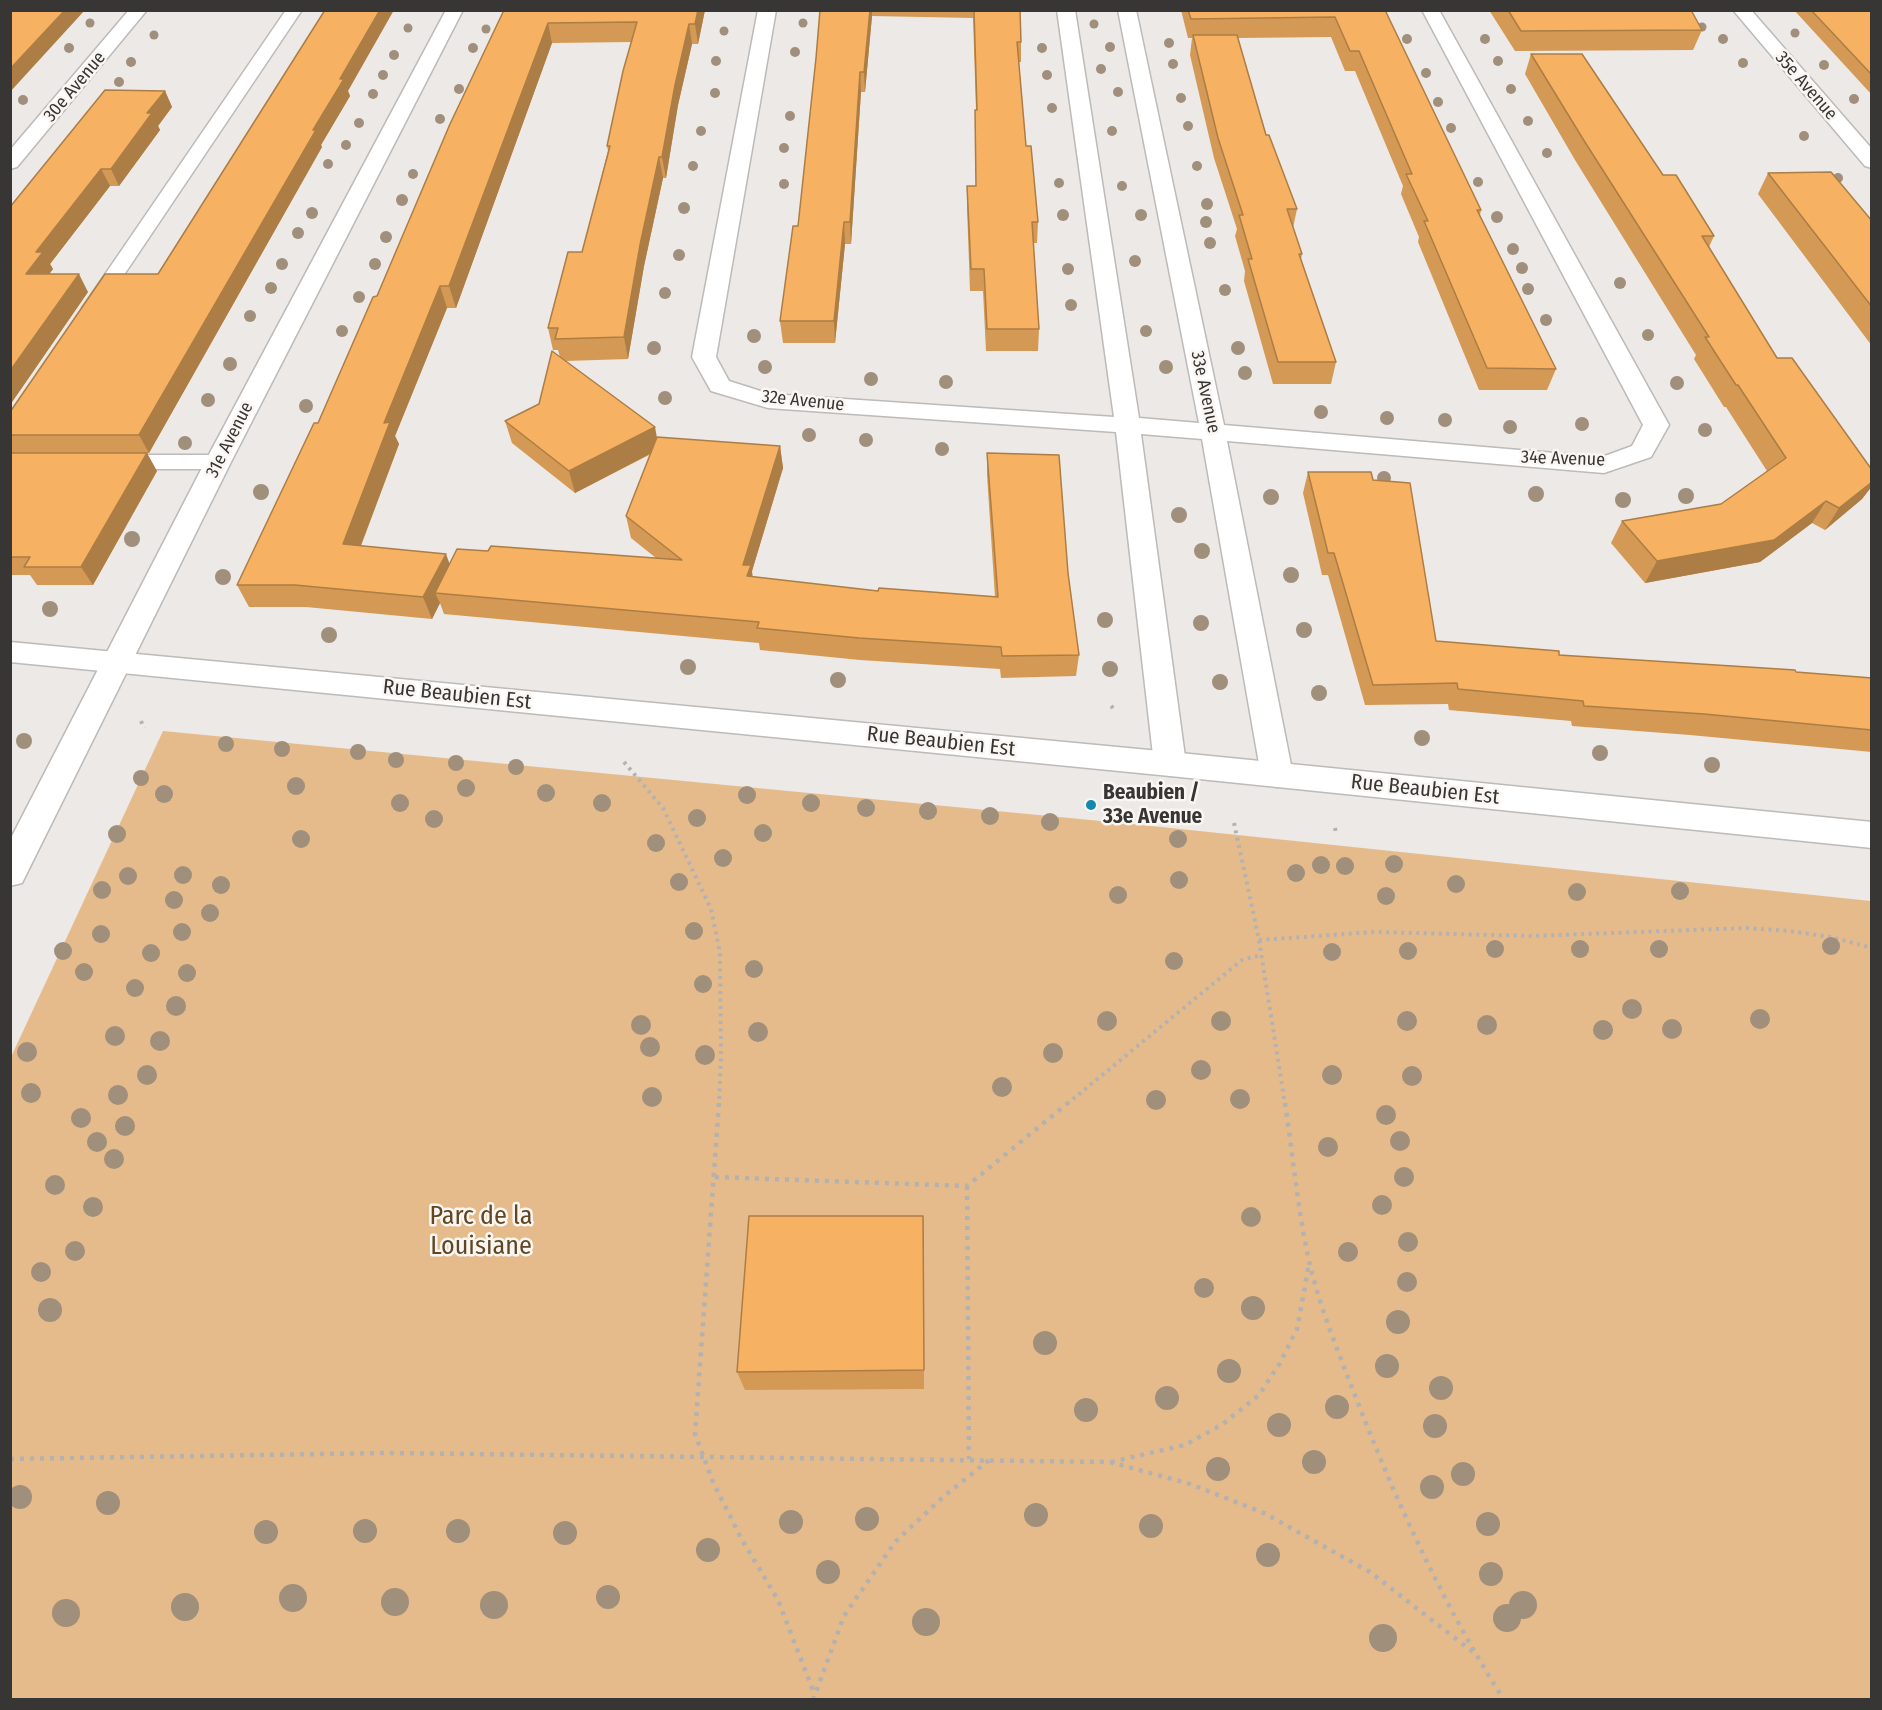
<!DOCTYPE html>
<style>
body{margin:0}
#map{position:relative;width:1882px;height:1710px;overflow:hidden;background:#ece9e6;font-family:"Fira Sans Condensed",sans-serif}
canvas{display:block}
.frame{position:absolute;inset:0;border:12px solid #373635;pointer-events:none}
</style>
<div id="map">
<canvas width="1882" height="1710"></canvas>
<div class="frame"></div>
</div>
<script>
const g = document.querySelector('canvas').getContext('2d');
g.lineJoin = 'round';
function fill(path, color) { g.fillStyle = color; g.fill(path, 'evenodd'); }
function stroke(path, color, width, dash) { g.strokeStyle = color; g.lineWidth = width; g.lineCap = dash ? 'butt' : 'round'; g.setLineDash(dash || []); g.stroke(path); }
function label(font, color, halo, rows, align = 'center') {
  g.font = font + ' "Fira Sans Condensed",sans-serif'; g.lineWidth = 5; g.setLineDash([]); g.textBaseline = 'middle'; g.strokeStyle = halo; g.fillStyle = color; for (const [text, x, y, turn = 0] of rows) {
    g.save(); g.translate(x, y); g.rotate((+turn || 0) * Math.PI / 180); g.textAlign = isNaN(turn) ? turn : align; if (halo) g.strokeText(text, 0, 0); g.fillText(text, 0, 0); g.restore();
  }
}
fill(new Path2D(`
 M 163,731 L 1132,824 L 1871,901 L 1871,1699 L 11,1700 L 11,1057 Z`), '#e5bb8c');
const service = new Path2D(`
 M 286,10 L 302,10 L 99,312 L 92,314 L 85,312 L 82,308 Z
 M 110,455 L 218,455 L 226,457 L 230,462 L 226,467 L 218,469 L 110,469 L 102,467 L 98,462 L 102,457 Z`);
const minor = new Path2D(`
 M 129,10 L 147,10 L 17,167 L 10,169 L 10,150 Z
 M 446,10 L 463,10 L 231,462 L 22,883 L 10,886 L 10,840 L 205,462 Z
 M 758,10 L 776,10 L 716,357 L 729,381 L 770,394 L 1114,417 L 1057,10 L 1075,10 L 1139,418 L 1199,423 L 1118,10 L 1136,10 L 1224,425 L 1602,457 L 1632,446 L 1643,425 L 1422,10 L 1439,10 L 1669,425 L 1651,457 L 1604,473 L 1227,441 L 1293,775 L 1288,783 L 1277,787 L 1266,783 L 1261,775 L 1202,439 L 1141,434 L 1186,764 L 1181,772 L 1170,776 L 1159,772 L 1154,764 L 1116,432 L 768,408 L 711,391 L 692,357 Z
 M 1733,10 L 1751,10 L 1872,149 L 1872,168 L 1865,166 Z`);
const tertiary = new Path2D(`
 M 10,642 L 1170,752 L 1872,822 L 1872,848 L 1170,776 L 10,662 Z`);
stroke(service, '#bdbab7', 3);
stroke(minor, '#bdbab7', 3);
stroke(tertiary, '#bdbab7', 3);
stroke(new Path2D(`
 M 1111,706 L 1115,710
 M 141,721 L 144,728
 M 624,762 L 663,808 L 711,909 L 720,953 L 721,1057 L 719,1104
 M 1140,809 L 1142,814
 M 1234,823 L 1259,940 L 1285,1104
 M 1335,828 L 1336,833
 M 1259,940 L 1375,932 L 1532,936 L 1746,928 L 1789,931 L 1831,937 L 1872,948
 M 1067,1104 L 1242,960 L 1261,955`), '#b4b2b0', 4, [3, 4.5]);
stroke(new Path2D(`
 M 719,1103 L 695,1434 L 713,1482 L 741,1538 L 778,1600 L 814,1693
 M 1285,1103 C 1293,1156 1298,1213 1310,1265 C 1320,1307 1337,1349 1353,1390 C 1394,1497 1442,1603 1504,1700
 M 715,1177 L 967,1186 L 1068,1103
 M 967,1186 L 969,1459
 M 10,1459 L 386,1453 L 1110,1462 L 1190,1484 L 1264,1513 L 1370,1572 L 1473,1652
 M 1111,1462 L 1185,1445 L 1223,1424 L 1259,1395 L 1280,1363 L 1297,1329 L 1309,1264
 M 813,1700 L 844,1616 L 895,1542 L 943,1497 L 989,1460`), '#b4b2b0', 4.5, [4, 6]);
fill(service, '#fff');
fill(minor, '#fff');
fill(tertiary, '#fff');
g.fillStyle = '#a08f7b';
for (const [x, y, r] of [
 [90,23,4.5],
 [803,23,4.5],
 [1094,24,4.5],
 [1702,27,4.5],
 [408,28,4.5],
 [486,29,4.5],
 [724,31,4.5],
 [1795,33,4.5],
 [154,35,4.5],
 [1407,39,5],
 [1485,39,5],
 [1723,39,5],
 [1169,43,5],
 [1110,47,5],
 [69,48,5],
 [473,48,5],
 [1042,48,5],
 [795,52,5],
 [394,55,5],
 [716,61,5],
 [1498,61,5],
 [131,62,5],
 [1743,63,5],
 [1173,64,5],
 [1824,65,5],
 [1101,69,5],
 [1426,73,5],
 [383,75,5],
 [1047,75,5],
 [119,82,5],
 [459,89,5],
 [1511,89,5],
 [1118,92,5],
 [715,93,5],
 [373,94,5],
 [1181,98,5],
 [1854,99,5],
 [23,100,5],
 [1438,102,5],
 [1052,108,5],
 [790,116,5],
 [440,119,5],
 [1528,121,5],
 [359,123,5],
 [1188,126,5],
 [1451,128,5],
 [701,131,5],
 [1112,131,5],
 [1804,136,5],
 [346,145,5],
 [784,148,5],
 [1547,153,5],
 [328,164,5],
 [693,166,5],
 [1197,166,5],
 [413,174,5],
 [1838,178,5],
 [1478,182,5],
 [1059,183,5],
 [784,184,5],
 [1122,186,5],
 [402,200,6],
 [1207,204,6],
 [684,208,6],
 [312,213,6],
 [1063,215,6],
 [1141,215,6],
 [1497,217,6],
 [1206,222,6],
 [298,233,6],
 [386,237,6],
 [1210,243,6],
 [1513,249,6],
 [679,255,6],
 [1135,261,6],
 [282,264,6],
 [375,264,6],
 [1522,268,6],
 [1068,269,6],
 [1620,283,6],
 [271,288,6],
 [1528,289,6],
 [1225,290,6],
 [665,293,6],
 [359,297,6],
 [1071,305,6],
 [250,316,6],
 [1546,320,6],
 [342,331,6],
 [1146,331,6],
 [1648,335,6],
 [754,336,7],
 [654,348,7],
 [1238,348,7],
 [230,364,7],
 [765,367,7],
 [1166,367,7],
 [1245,373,7],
 [871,379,7],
 [946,382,7],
 [1677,383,7],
 [665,398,7],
 [208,400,7],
 [306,406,7],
 [1321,412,7],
 [1387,418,7],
 [1445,420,7],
 [1582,424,7],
 [1510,427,7],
 [1705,430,7],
 [809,435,7],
 [866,440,7],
 [185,443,7],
 [942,449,7],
 [1384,478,7],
 [261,492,8],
 [1536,494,8],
 [1686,496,8],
 [1271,497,8],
 [1623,500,8],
 [1179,515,8],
 [132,539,8],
 [1202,551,8],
 [1291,575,8],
 [223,577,8],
 [50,609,8],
 [1105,620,8],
 [1201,623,8],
 [1304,630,8],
 [329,635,8],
 [688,667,8],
 [1110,669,8],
 [838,680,8],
 [1220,682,8],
 [1319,693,8],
 [1422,738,8],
 [24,741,8],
 [226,744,8],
 [282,749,8],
 [358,752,8],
 [1600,753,8],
 [396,760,8],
 [456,763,8],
 [1712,765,8],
 [516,767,8],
 [141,778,8],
 [296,786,9],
 [466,788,9],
 [546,793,9],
 [164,794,9],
 [747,795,9],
 [400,803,9],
 [602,803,9],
 [811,803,9],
 [866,808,9],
 [928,811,9],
 [990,816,9],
 [697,818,9],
 [434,819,9],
 [1050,822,9],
 [763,833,9],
 [117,834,9],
 [301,839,9],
 [1178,839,9],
 [656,843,9],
 [723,858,9],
 [1394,864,9],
 [1321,865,9],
 [1345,866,9],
 [1296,873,9],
 [183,875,9],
 [128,876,9],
 [1179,880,9],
 [679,882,9],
 [1456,884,9],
 [221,885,9],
 [102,890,9],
 [1680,891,9],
 [1577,892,9],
 [1118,895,9],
 [1386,896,9],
 [174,900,9],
 [210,913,9],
 [694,931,9],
 [182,932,9],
 [101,934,9],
 [1831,946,9],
 [1495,949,9],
 [1580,949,9],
 [1659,949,9],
 [63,951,9],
 [1408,951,9],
 [1332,952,9],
 [151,953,9],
 [1174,961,9],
 [754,969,9],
 [84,972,9],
 [187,973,9],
 [703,984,9],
 [135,988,9],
 [176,1006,10],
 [1632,1009,10],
 [1760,1019,10],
 [1107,1021,10],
 [1221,1021,10],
 [1407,1021,10],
 [641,1025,10],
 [1487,1025,10],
 [1672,1029,10],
 [1603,1030,10],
 [758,1032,10],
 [115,1036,10],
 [160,1041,10],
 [650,1047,10],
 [27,1052,10],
 [1053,1053,10],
 [705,1055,10],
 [1201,1070,10],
 [147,1075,10],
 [1332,1075,10],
 [1412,1076,10],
 [1002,1087,10],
 [31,1093,10],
 [118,1095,10],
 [652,1097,10],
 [1240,1099,10],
 [1156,1100,10],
 [1386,1115,10],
 [81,1118,10],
 [125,1126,10],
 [1400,1141,10],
 [97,1142,10],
 [1328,1147,10],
 [114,1159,10],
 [1404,1177,10],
 [55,1185,10],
 [1382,1205,10],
 [93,1207,10],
 [1251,1217,10],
 [1408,1242,10],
 [75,1251,10],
 [1348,1252,10],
 [41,1272,10],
 [1407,1282,10],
 [1204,1288,10],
 [1253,1308,12],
 [50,1310,12],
 [1398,1322,12],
 [1045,1343,12],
 [1387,1366,12],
 [1229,1371,12],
 [1441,1388,12],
 [1167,1398,12],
 [1337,1407,12],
 [1086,1410,12],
 [1279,1425,12],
 [1435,1426,12],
 [1314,1462,12],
 [1218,1469,12],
 [1463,1474,12],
 [1432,1487,12],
 [20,1497,12],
 [108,1503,12],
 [1036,1515,12],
 [867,1519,12],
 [791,1522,12],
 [1488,1524,12],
 [1151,1526,12],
 [365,1531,12],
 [458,1531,12],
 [266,1532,12],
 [565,1533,12],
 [708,1550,12],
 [1268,1555,12],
 [828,1572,12],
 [1491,1574,12],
 [293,1598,14],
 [608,1597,12],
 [395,1602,14],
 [494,1605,14],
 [1523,1605,14],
 [185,1607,14],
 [66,1613,14],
 [1507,1618,14],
 [926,1622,14],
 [1383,1638,14]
]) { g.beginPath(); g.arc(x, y, r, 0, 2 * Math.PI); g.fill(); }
fill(new Path2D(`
 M 504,10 L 705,10 L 698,44 L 692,44 L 678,105 L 666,178 L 663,178 L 644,266 L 628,359 L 565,361 L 657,438 L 780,446 L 783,468 L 752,571 L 752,577 L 878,591 L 995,597 L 987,475 L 987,453 L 1068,573 L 1079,655 L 1076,676 L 1001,678 L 1000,669 L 860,660 L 760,650 L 759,643 L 444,614 L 440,603 L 432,619 L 306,607 L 249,607 L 237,585 L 318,423 L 377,296 ZM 632,42 L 607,146 L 608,151 L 582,252 L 548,328 L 553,350 L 558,350 L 560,357 L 539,404 L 505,421 L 512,443 L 575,493 L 651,454 L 626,516 L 631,538 L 656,558 L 488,551 L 450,564 L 361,546 L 399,444 L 395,436 L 447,308 L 456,308 L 552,43 Z
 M 820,10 L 1020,10 L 1021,42 L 1021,62 L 1019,62 L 1026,146 L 1038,222 L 1037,243 L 1033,243 L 1039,329 L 1038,351 L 986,351 L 983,291 L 970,291 L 967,207 L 967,186 L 976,186 L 975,130 L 975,110 L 976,110 L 973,18 L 872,16 L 865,92 L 861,92 L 851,244 L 845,244 L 835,343 L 783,343 L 780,321 L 798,226 L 816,58 Z
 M 1181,10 L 1385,10 L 1481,210 L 1480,215 L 1556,369 L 1547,390 L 1479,390 L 1418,242 L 1419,237 L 1401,194 L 1403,186 L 1355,71 L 1345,71 L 1331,37 L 1238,38 L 1266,135 L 1297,209 L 1293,228 L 1302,254 L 1301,259 L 1336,362 L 1331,384 L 1273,384 L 1244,281 L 1245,271 L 1235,236 L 1237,229 L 1214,158 L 1190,55 L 1192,38 L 1188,38 Z
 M 1489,10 L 1691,10 L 1702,30 L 1693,50 L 1515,51 Z
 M 1794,10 L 1872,10 L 1872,95 Z
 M 1531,54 L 1663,175 L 1714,236 L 1709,247 L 1777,358 L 1872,470 L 1872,486 L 1862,499 L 1825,530 L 1812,523 L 1760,562 L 1645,583 L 1611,543 L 1622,521 L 1721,504 L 1767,471 L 1726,407 L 1724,407 L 1694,359 L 1696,355 L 1575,160 L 1525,74 Z
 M 165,91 L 172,107 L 158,126 L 160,130 L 119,186 L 110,186 L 50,264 L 53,269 L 49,274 L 88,292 L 10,405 L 10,207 Z
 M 348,91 L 350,96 L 321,145 L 322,147 L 149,453 L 92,453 L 157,471 L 93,585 L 37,585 L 30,575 L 10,575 L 10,412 L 158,274 Z
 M 1768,173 L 1872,221 L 1872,346 L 1758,194 Z
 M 1308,472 L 1373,480 L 1436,641 L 1559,655 L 1872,678 L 1872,752 L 1690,735 L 1572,726 L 1571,721 L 1449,710 L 1448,704 L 1365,705 L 1328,575 L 1322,575 L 1303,493 Z
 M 924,1238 L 924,1389 L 745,1390 L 737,1372 Z`), '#d49954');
fill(new Path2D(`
 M 65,10 L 85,10 L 10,92 L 10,69 Z
 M 380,10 L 394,10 L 348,91 L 350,96 L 321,145 L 322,147 L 149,453 L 139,435 L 313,130 L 340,79 Z
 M 698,10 L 705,10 L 698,44 L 695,24 Z
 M 870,10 L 872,10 L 872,16 L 865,92 L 864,72 Z
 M 548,23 L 552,43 L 456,308 L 449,286 Z
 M 689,24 L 692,44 L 678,105 L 666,178 L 662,157 L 675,85 Z
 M 860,72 L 861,92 L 851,244 L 850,222 Z
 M 165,91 L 172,107 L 158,126 L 160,130 L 119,186 L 111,169 L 147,113 Z
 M 659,157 L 663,178 L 644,266 L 628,359 L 624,337 L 640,245 Z
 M 101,169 L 110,186 L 50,264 L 53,269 L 36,292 L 26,274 L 36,252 Z
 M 844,222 L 845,244 L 835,343 L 834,321 Z
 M 79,274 L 88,292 L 10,405 L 10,371 Z
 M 440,286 L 447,308 L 395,436 L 399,444 L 353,566 L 343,544 L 384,423 Z
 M 655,427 L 659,449 L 575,493 L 569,471 Z
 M 780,446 L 783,468 L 752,571 L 754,587 L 751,598 L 743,565 Z
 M 147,453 L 157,471 L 93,585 L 81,567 Z
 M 1872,482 L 1872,486 L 1862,499 L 1825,530 L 1839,508 Z
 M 1826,501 L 1812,523 L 1760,562 L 1645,583 L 1657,561 Z
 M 446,554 L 454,576 L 435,593 L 440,603 L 432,619 L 423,597 Z
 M 923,1216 L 924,1238 L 924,1389 L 924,1370 Z`), '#ac7d45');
const building = new Path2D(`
 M 10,10 L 65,10 L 10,69 Z
 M 325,10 L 380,10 L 340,79 L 344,79 L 313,130 L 316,130 L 139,435 L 10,435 L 10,412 L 105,274 L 158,274 Z
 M 504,10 L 698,10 L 695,24 L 689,24 L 675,85 L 662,157 L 659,157 L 640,245 L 624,337 L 555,339 L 558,328 L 548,328 L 568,252 L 582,252 L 610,146 L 607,146 L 623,71 L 637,22 L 548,23 L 449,286 L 440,286 L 384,423 L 390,422 L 343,544 L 446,554 L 423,597 L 295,585 L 237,585 L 314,423 L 318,423 L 373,297 L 377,296 L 450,124 Z
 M 820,10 L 870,10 L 864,72 L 860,72 L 850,222 L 844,222 L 834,321 L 780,321 L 793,226 L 798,226 L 816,58 Z
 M 974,10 L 1020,10 L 1021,42 L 1017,42 L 1026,146 L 1031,146 L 1038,222 L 1032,222 L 1039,329 L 987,329 L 984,269 L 971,269 L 967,186 L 976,186 L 975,110 L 977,110 Z
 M 1188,10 L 1385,10 L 1481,210 L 1477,210 L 1556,369 L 1487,368 L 1424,221 L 1428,221 L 1406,174 L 1412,174 L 1359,51 L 1350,51 L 1335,17 L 1191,19 Z
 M 1508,10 L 1691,10 L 1702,30 L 1521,31 Z
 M 1811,10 L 1872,10 L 1872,75 Z
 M 1193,35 L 1237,35 L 1266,135 L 1269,135 L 1297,209 L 1287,209 L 1302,254 L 1299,254 L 1336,362 L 1278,362 L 1248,259 L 1252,259 L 1239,215 L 1243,215 L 1218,138 Z
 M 1531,54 L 1582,54 L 1663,175 L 1676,175 L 1714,236 L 1702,236 L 1777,358 L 1792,358 L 1872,470 L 1872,482 L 1839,508 L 1826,501 L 1774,540 L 1657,561 L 1622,521 L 1721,504 L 1786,458 L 1738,385 L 1736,385 L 1705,337 L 1709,337 L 1583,139 Z
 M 105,90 L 165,91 L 147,113 L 152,113 L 111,169 L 101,169 L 36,252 L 43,252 L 26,274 L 79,274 L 10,371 L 10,207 Z
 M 1831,172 L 1872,221 L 1872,307 L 1768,173 Z
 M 552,351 L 655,427 L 569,471 L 505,421 L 539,404 Z
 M 657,437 L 780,446 L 743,565 L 751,565 L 747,576 L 878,591 L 879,588 L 998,597 L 987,453 L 1059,455 L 1068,573 L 1079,655 L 1002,656 L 1001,647 L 859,638 L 757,628 L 759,622 L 435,593 L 457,549 L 488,551 L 491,546 L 682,560 L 626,516 Z
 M 10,453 L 147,453 L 81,567 L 24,567 L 30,557 L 10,557 Z
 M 1308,472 L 1371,472 L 1373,480 L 1410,483 L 1436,641 L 1559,651 L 1559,655 L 1795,670 L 1796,672 L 1872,678 L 1872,730 L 1704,714 L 1584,706 L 1583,701 L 1458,689 L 1457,683 L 1373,685 L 1334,553 L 1328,553 Z
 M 749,1216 L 923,1216 L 924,1370 L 737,1372 Z`);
fill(building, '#f6b262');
stroke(building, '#ac7d45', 1.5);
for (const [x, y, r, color] of [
 [1091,805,6,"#118aad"]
]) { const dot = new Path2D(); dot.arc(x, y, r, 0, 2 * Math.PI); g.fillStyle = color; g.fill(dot); stroke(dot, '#faf7f3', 2); }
label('18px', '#373635', '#faf7f3', [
 ["35e Avenue",1806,86,49],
 ["30e Avenue",75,87,-50],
 ["33e Avenue",1205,392,78],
 ["32e Avenue",803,401,6],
 ["31e Avenue",230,440,-63],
 ["34e Avenue",1563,459,2]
]);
label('21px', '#373635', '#faf7f3', [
 ["Rue Beaubien Est",457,695,6],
 ["Rue Beaubien Est",941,742,6],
 ["Rue Beaubien Est",1425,790,6]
]);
label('bold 21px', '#373635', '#faf7f3', [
 ["Beaubien /",1103,793],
 ["33e Avenue",1103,817]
], 'left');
label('26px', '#624624', '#faf7f3', [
 ["Parc de la",481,1217],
 ["Louisiane",481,1247]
]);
</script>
